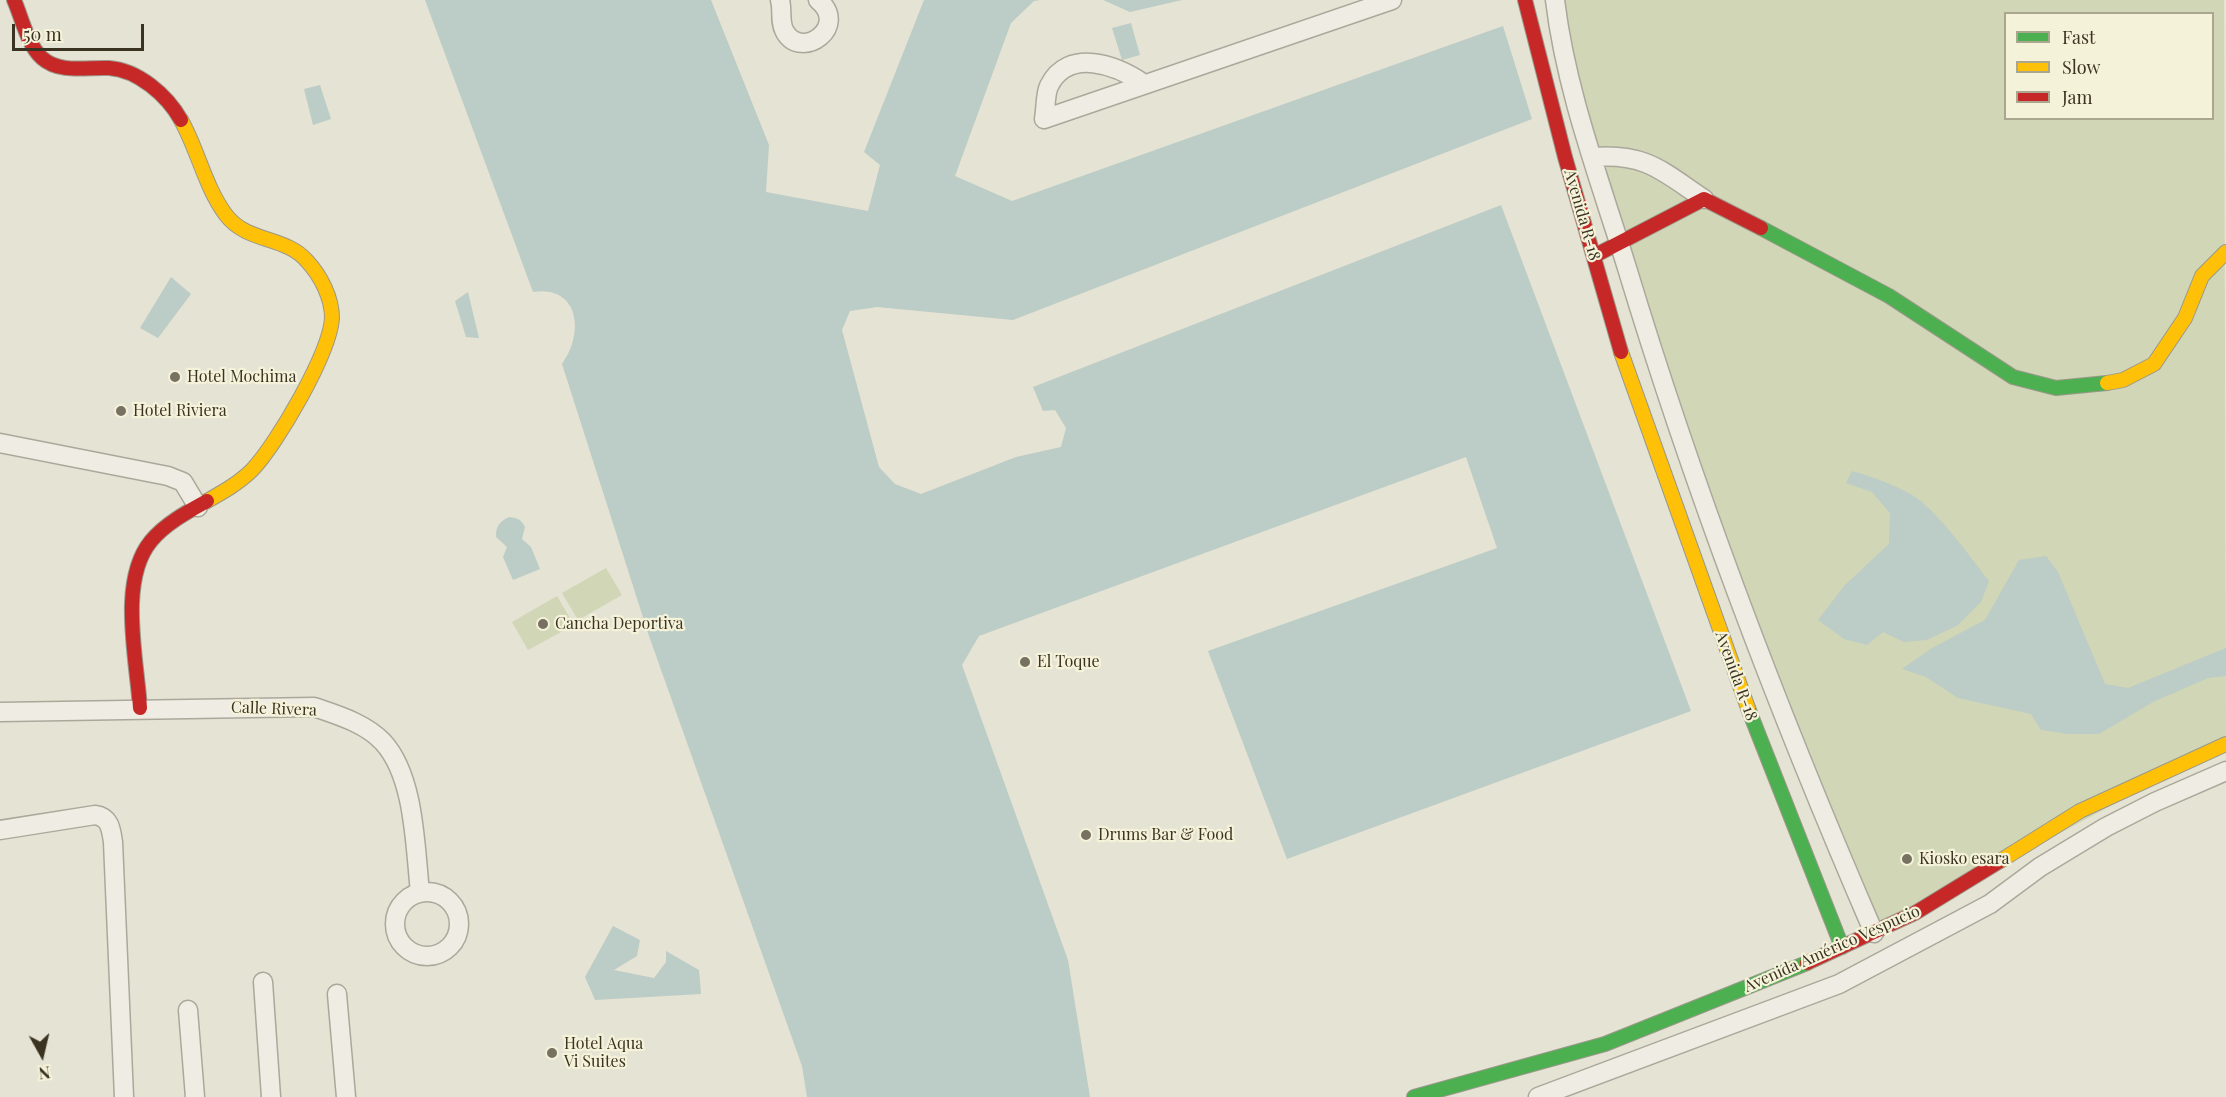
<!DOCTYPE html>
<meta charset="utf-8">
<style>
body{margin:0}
#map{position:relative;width:2226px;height:1097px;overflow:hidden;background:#e5e3d3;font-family:"Playfair Display",serif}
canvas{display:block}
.legend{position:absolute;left:2004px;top:12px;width:210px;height:108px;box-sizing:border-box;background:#f5f2da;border:2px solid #aba690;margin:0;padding:8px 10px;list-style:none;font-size:18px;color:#3b3322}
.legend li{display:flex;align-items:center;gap:12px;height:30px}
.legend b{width:30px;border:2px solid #aba690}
.north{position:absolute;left:12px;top:1025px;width:60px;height:60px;-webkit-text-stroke:4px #f5f2da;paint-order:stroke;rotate:172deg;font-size:16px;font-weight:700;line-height:24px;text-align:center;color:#3b3322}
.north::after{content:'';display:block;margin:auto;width:21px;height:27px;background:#3b3322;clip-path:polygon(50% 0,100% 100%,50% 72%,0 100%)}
.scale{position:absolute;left:12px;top:24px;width:132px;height:27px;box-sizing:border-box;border:3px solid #3b3322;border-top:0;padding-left:8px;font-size:18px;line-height:21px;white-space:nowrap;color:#3b3322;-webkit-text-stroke:4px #f5f2da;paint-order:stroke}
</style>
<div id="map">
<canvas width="2226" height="1097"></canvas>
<ul class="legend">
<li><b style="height:8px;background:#4caf50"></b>Fast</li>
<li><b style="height:8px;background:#ffc107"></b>Slow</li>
<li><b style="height:8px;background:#c62828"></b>Jam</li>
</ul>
<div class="north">N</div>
<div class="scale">50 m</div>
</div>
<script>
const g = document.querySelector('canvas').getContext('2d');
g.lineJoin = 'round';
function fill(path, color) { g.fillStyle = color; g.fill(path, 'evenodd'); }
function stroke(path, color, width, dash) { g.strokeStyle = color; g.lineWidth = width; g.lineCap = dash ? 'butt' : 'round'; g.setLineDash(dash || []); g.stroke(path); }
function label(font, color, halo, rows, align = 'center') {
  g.font = font + ' "Playfair Display",serif'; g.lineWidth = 4.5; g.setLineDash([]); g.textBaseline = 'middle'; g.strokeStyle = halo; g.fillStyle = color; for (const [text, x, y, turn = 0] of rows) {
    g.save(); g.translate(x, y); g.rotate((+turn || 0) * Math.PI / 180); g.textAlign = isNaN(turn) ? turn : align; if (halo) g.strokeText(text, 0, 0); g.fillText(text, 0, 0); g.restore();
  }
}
fill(new Path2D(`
 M 1546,0 L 2224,0 L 2226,744 L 1874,933 L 1739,597 L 1559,33 ZM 2006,14 L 2212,14 L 2212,118 L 2006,118 Z
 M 606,568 L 622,595 L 578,620 L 562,593 Z
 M 557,596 L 574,625 L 528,650 L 512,622 Z`), '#d0d6b6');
fill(new Path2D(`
 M 425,0 L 711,0 L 769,145 L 766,192 L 868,211 L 880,165 L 864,152 L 924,0 L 1040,0 L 1034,1 L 1011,23 L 955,176 L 1012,201 L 1503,26 L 1532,119 L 1013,320 L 877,307 L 850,311 L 842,330 L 879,467 L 895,484 L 921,494 L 1016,457 L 1061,447 L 1066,428 L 1055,410 L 1043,411 L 1033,387 L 1501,205 L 1691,711 L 1287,859 L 1208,651 L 1497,548 L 1466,457 L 979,636 L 962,665 L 1068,960 L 1090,1097 L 807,1097 L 802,1066 L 649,636 L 562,364 C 585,333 579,285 533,292 Z
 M 1103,0 L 1182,0 L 1130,12 Z
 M 1131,23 L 1140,55 L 1122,60 L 1112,28 Z
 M 320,85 L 331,119 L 313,125 L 304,89 Z
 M 171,277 L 191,294 L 158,338 L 140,328 Z
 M 468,292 L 479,338 L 466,337 L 455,301 Z
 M 1852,471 C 1873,477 1893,484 1912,495 C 1936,509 1971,558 1989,581 L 1981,602 L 1958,625 L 1927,640 L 1904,642 L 1883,632 L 1867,645 L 1844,639 L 1818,620 L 1845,585 L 1889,544 L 1890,513 L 1872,492 L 1846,483 Z
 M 509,517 C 517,518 521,519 525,527 L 522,539 L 531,547 L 540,569 L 513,580 L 503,557 L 507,547 L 496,537 C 496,526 499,522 509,517 Z
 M 2046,556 L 2058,572 L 2105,684 L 2128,688 L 2226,648 L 2226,676 L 2208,678 L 2153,702 L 2099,734 L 2068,734 L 2041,730 L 2031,714 L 1958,698 L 1926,677 L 1902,669 L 1932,648 L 1985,620 L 2019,560 Z
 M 613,926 L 640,940 L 637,956 L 614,970 L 654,978 L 666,962 L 666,951 L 699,970 L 701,994 L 595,1000 L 585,977 Z`), '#bcccc6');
const street = new Path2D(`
 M 780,0 C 783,11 779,22 785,32 C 802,61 850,26 818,0
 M 1555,0 C 1566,92 1600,180 1627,268 C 1695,493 1780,716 1874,933
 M 1144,84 C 1117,65 1068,47 1049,86 C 1045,94 1046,109 1044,119 L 1392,0
 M 1593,157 C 1646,153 1662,171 1704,199
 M 0,443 L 168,476 L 183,482 L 198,507
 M 0,712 L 314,707 C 337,715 365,723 383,742 C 415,777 415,847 420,892
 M 0,830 L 95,815 C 110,817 111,829 113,842 L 124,1097
 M395 924a32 32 0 1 1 64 0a32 32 0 1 1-64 0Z
 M 263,982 L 271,1097
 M 337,994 L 346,1097
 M 188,1010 L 195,1097
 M 1538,1097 L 1839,984 L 1990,904 L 2040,867 L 2106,827 L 2155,802 L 2226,771`);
const fast = new Path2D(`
 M 1761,228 L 1889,296 L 2013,377 L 2056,388 L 2107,383
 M 1748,708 L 1842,947
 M 1414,1097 L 1605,1044 L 1807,963`);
const slow = new Path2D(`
 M 181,120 C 198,150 205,187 226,215 C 247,243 286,236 307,261 C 321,276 332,298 332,318 C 330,353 277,444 252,470 C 239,483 223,492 207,501
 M 1621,352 L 1748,708
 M 2107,383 L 2123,380 L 2154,364 L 2185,318 L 2202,276 L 2226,252
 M 2000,861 L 2080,811 L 2226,744`);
const jam = new Path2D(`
 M 14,0 C 22,18 27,44 42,58 C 60,74 87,67 109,68 C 138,70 167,95 181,120
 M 1525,0 L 1565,157 L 1621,352
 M 1594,256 L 1704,199 L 1761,228
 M 140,708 C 137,660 118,581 151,541 C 165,524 187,512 207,501
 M 1807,963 L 1915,913 L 2000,861`);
stroke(street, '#aba89b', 21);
stroke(fast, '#9b988b', 16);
stroke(slow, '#9b988b', 16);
stroke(jam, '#9b988b', 16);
stroke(street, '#eeece3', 18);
stroke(fast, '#4caf50', 14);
stroke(slow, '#ffc107', 14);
stroke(jam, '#c62828', 14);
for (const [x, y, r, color] of [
 [175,377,6,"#767160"],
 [121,411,6,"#767160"],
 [543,624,6,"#767160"],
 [1025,662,6,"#767160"],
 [1086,835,6,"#767160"],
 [1907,859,6,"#767160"],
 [552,1053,6,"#767160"]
]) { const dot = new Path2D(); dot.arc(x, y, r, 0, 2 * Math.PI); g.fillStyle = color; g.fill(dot); stroke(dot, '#f5f2da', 2); }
label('16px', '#3b3322', '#f5f2da', [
 ["Avenida R-18",1582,215,74],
 ["Avenida R-18",1736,676,70],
 ["Calle Rivera",274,709,2],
 ["Avenida Américo Vespucio",1832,949,-24]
]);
label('16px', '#3b3322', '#f5f2da', [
 ["Hotel Mochima",187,377],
 ["Hotel Riviera",133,411],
 ["Cancha Deportiva",555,624],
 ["El Toque",1037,662],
 ["Drums Bar & Food",1098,835],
 ["Kiosko esara",1919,859],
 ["Hotel Aqua",564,1044],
 ["Vi Suites",564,1062]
], 'left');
</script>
